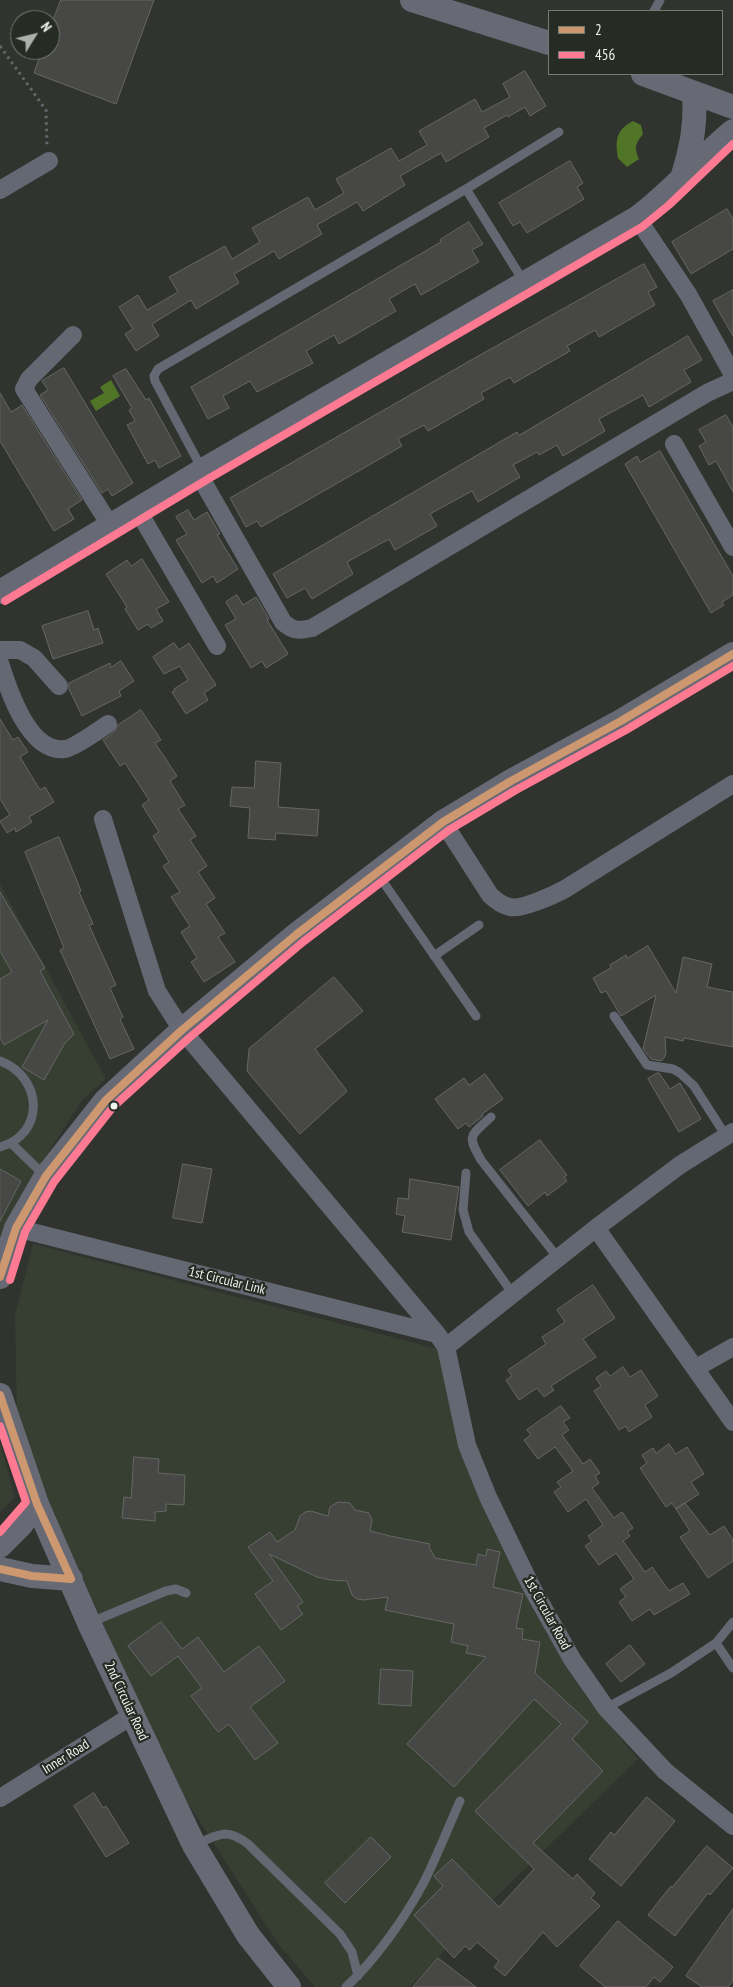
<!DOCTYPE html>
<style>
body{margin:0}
#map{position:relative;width:733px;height:1987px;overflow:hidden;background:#31332f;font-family:"PT Sans Narrow",sans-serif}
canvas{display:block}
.legend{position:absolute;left:548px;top:10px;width:175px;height:65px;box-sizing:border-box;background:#262b23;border:1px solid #767b74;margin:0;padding:6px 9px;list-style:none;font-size:15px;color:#eff2ed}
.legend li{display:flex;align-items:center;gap:10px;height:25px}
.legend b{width:25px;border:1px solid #767b74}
.north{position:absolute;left:10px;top:10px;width:50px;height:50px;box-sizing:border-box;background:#262b23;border:1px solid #767b74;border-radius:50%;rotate:54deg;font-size:14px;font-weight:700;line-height:20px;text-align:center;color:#eff2ed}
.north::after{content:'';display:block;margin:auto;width:18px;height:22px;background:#acafaa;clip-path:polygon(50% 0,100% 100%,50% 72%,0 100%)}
</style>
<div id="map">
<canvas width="733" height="1987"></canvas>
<ul class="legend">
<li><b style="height:6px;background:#cd976f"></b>2</li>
<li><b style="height:6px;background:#fe7a93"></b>456</li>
</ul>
<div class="north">N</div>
</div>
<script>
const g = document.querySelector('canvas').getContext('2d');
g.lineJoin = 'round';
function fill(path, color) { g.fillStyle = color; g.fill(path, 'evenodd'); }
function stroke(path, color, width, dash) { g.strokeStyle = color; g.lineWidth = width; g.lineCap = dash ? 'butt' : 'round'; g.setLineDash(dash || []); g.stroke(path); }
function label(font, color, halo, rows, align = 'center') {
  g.font = font + ' "PT Sans Narrow",sans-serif'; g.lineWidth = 4.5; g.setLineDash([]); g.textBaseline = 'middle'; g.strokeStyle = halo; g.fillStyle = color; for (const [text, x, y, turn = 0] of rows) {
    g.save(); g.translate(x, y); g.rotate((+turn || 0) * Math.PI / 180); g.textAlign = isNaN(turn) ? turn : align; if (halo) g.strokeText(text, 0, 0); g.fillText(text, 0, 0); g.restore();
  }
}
fill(new Path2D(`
 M 0,884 L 106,1079 L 83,1099 L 28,1184 L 0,1249 Z
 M 33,1244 L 438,1349 L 476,1492 L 587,1698 L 638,1759 L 490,1903 L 410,1987 L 315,1987 L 279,1945 L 173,1780 L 52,1510 L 17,1421 L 15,1315 Z
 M 0,1442 L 15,1498 L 0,1512 Z`), '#373e32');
fill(new Path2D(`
 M 633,121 L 641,125 L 643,134 C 635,144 634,148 639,159 L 627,167 L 618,158 C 615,140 616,130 633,121 Z
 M 111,380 L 120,396 L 96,411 L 90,401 L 104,393 L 100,387 Z`), '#507527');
const building = new Path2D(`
 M 61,0 L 154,0 L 116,104 L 34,73 L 42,50 L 50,50 L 50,29 Z
 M 525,71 L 546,106 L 530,116 L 525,107 L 508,117 L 507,115 L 484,128 L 489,137 L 446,162 L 441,153 L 400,176 L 405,185 L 363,211 L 357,202 L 317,225 L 322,234 L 279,259 L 274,251 L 234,274 L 239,283 L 196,309 L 191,300 L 152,324 L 159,336 L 136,351 L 125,334 L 133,329 L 119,307 L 138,295 L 147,310 L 156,305 L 178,292 L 169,277 L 225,246 L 232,259 L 260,242 L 252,228 L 308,197 L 315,210 L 344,193 L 336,179 L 391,148 L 399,161 L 427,145 L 419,131 L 475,99 L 482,112 L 510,97 L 503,84 Z
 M 570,161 L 583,183 L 577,187 L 584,199 L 527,233 L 520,222 L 513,226 L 499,203 Z
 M 727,209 L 733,219 L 733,249 L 691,274 L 672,242 Z
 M 469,222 L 483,244 L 472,250 L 479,262 L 421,295 L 415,284 L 389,299 L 396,311 L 339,344 L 334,335 L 306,351 L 313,363 L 257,392 L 250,381 L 223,396 L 229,408 L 208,419 L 191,387 L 441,242 L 440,240 Z
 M 644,264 L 657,287 L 648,292 L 655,305 L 599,337 L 595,330 L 567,346 L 570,351 L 514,383 L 510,377 L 481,393 L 484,399 L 428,431 L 424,425 L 398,439 L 402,446 L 261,527 L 257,521 L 246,527 L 230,498 L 473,359 Z
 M 733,290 L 733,336 L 713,301 Z
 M 688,336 L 702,360 L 684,370 L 691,382 L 649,407 L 643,395 L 599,419 L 605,431 L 563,456 L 557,445 L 539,455 L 537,452 L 513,465 L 520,477 L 478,502 L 472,491 L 430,514 L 437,526 L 395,550 L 389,539 L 347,562 L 353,574 L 312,599 L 305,588 L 287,598 L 273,574 L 517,432 L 519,435 Z
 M 64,368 L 133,483 L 112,496 L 108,489 L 102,493 L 40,395 L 48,390 L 42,381 Z
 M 126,369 L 146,400 L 149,398 L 181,456 L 159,468 L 155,460 L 148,464 L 127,425 L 135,421 L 129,410 L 132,408 L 113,376 Z
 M 0,393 L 11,412 L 22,405 L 82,500 L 68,509 L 74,519 L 54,531 L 0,441 Z
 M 726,415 L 733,427 L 733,492 L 716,461 L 709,465 L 699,446 L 706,442 L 699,430 Z
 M 660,451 L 733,576 L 733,595 L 722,602 L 724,605 L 711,613 L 625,464 L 637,456 L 640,462 Z
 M 188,510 L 194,520 L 207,512 L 220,534 L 217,535 L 238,569 L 217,583 L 213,576 L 202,583 L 176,540 L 187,534 L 176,517 Z
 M 142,559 L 169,602 L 156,609 L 163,621 L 151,628 L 148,624 L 138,630 L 125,609 L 127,607 L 106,574 L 127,560 L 131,566 Z
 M 237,595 L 243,605 L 256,597 L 269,619 L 267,620 L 288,654 L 266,668 L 262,661 L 251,668 L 225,625 L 236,619 L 226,602 Z
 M 88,611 L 94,630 L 98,628 L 103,643 L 53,659 L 42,626 Z
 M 174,643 L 179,650 L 189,643 L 216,685 L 204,693 L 208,700 L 186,714 L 172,692 L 175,691 L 174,689 L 188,680 L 180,666 L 164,674 L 153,657 Z
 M 121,661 L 134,681 L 119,691 L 121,696 L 82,716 L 69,689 L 69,683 L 110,663 L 111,667 Z
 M 141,710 L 161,740 L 155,743 L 177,776 L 170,781 L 185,805 L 178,809 L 196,836 L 190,840 L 207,866 L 198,872 L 215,898 L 206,904 L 225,933 L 218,937 L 235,962 L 204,982 L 191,962 L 197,958 L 181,932 L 190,926 L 171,897 L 180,892 L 163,866 L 169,862 L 153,836 L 159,832 L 142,805 L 149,800 L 125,763 L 120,766 L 103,740 L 114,732 L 118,725 Z
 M 0,719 L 13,740 L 18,737 L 28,752 L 20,757 L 40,790 L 45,787 L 54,802 L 29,817 L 32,822 L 16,832 L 15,828 L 7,833 L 0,821 L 10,815 L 0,799 Z
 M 256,761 L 281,763 L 278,807 L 319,810 L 317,836 L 276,833 L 275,840 L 248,838 L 250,808 L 230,806 L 232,787 L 254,788 Z
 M 59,837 L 81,891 L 79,892 L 93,924 L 89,925 L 116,985 L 110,988 L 123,1017 L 120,1019 L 134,1049 L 110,1059 L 60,950 L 64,948 L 25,852 Z
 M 0,892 L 45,968 L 40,971 L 74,1034 L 65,1043 L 44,1080 L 22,1067 L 48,1020 L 4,1045 L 0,1037 L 0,979 L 12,972 L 0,951 Z
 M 648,946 L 676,993 L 683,957 L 712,964 L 707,987 L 733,992 L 733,1047 L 684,1038 L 683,1041 L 665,1037 L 666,1053 L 664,1058 L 661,1061 L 651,1059 L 643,1049 L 656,995 L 621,1016 L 606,991 L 601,993 L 593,978 L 611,968 L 610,965 L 626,955 L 627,958 Z
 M 334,977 L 363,1011 L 315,1049 L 347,1091 L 300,1134 L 247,1071 L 249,1049 Z
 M 657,1073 L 659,1073 L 670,1089 L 680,1083 L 701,1119 L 679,1132 L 648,1079 Z
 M 485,1074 L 503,1099 L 482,1114 L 483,1116 L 469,1127 L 466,1123 L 458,1129 L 435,1099 L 464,1078 L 469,1085 Z
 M 540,1140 L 567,1175 L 564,1177 L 567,1181 L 547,1196 L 545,1192 L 528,1206 L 500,1170 Z
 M 183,1164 L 212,1169 L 202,1223 L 173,1218 Z
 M 0,1169 L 21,1181 L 0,1221 Z
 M 410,1179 L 459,1187 L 451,1240 L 402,1232 L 405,1216 L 396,1214 L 398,1198 L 408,1199 Z
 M 593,1285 L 615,1318 L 583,1339 L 596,1357 L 551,1386 L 554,1390 L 544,1397 L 537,1388 L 519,1400 L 506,1380 L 512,1376 L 508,1370 L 546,1344 L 542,1337 L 565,1322 L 557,1310 Z
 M 623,1367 L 630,1377 L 641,1370 L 658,1396 L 645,1405 L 652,1417 L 629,1432 L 626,1426 L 619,1430 L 594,1391 L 601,1386 L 596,1378 L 606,1371 L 610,1376 Z
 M 561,1406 L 570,1418 L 563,1422 L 569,1430 L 562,1435 L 583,1464 L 590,1459 L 600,1473 L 595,1476 L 599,1483 L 592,1488 L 614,1518 L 622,1512 L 633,1528 L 627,1532 L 630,1536 L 623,1541 L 645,1572 L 652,1567 L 669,1591 L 683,1583 L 690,1594 L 654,1615 L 650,1609 L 632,1621 L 619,1602 L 626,1597 L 620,1589 L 634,1579 L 616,1553 L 599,1565 L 585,1546 L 592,1541 L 588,1536 L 603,1525 L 586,1499 L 568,1512 L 554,1492 L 561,1487 L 557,1482 L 573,1471 L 555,1447 L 538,1459 L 524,1440 L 531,1435 L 527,1430 Z
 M 669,1444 L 676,1454 L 687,1447 L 704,1474 L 691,1482 L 699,1494 L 676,1509 L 672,1503 L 666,1507 L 640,1468 L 647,1463 L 642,1455 L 653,1448 L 656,1453 Z
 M 134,1457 L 159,1459 L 158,1473 L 185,1475 L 184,1505 L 166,1504 L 166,1511 L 155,1512 L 155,1521 L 122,1518 L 124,1497 L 131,1498 Z
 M 339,1502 L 350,1503 L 355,1510 L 369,1513 L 372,1520 L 370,1531 L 390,1536 L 430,1544 L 429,1547 L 435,1558 L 476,1565 L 478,1554 L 486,1556 L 487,1549 L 500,1552 L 493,1587 L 523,1594 L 516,1628 L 523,1629 L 522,1639 L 540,1642 L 535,1673 L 588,1722 L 572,1739 L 603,1771 L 533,1843 L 573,1879 L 577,1874 L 595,1893 L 591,1898 L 600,1906 L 557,1947 L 543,1932 L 505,1976 L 494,1967 L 499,1961 L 477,1942 L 470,1950 L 465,1946 L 454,1958 L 414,1915 L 443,1886 L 434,1876 L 452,1859 L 499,1907 L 534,1869 L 475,1811 L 561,1724 L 534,1699 L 454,1787 L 407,1744 L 486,1657 L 466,1653 L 468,1646 L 451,1642 L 454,1624 L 385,1610 L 388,1597 L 363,1600 L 357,1599 L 352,1595 L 347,1581 L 330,1580 L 317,1577 L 269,1554 L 303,1602 L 297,1606 L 303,1614 L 281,1630 L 255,1594 L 273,1581 L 248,1547 L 270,1532 L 277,1542 L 295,1530 L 300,1516 L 305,1512 L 311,1511 L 328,1516 L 330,1507 Z
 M 685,1503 L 710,1535 L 724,1526 L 733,1540 L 733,1561 L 708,1578 L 680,1537 L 690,1531 L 676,1509 Z
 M 161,1622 L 182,1649 L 198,1637 L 224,1672 L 259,1646 L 285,1681 L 250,1707 L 278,1743 L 255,1760 L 229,1724 L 218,1732 L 191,1696 L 202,1688 L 178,1656 L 151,1676 L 128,1646 Z
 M 630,1645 L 645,1664 L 621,1682 L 606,1664 Z
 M 381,1669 L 413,1671 L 411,1706 L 379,1704 Z
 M 94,1793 L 103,1808 L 106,1806 L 129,1843 L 106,1857 L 74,1806 Z
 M 647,1797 L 675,1821 L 621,1886 L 589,1859 L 611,1832 L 614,1835 Z
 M 371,1837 L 391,1857 L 345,1903 L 325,1883 Z
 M 707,1846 L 733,1868 L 710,1895 L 708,1893 L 675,1936 L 648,1915 L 671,1886 L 672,1887 Z
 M 733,1909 L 733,1981 L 728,1987 L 702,1987 L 686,1976 Z
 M 618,1921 L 673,1967 L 660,1982 L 654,1977 L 646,1987 L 605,1987 L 580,1966 Z
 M 438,1958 L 476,1987 L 413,1987 Z`);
fill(building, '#474846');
stroke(building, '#656764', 1);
stroke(new Path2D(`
 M 0,46 L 46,110 L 47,145`), '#65686c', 3, [2.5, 4]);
stroke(new Path2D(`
 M 654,11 L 660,0
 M 466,189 L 524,282
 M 202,469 L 155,381 L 154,376 L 158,369 L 466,189 L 559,132
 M 377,873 L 476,1016
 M 434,956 L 479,925
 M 614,1016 L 647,1065 L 673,1069 L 680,1073 L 694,1086 L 726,1136
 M 0,1061 C 43,1077 46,1134 0,1147
 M 491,1117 C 471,1136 466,1134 481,1160 L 558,1258
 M 12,1144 L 45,1176
 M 466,1173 L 463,1210 L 469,1232 L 513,1294
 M 89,1623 L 166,1591 L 176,1589 L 186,1593
 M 716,1643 L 733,1668
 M 606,1708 L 671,1673 L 716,1643 L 733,1622
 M 194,1845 C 219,1835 225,1827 248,1844 L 340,1934 L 352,1952 L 358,1976
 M 346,1987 C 376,1959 405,1918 424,1882 C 437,1856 448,1828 460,1801`), '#646872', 9);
stroke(new Path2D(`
 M 0,190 L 49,161
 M 637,218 L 688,294 L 733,375
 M 73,335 L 29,379 L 24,389 L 110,525
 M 674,444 L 733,547
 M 198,473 L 283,622 C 293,631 298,631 312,628 L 707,393 L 733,381
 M 137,509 L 217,646
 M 0,650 L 20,650 L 34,658 L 59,686
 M 0,663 C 8,689 29,754 65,749 C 74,748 99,730 108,724
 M 103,819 L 157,991 L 182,1030 L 437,1334 L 446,1347 L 467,1445 L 488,1497 L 532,1588 L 572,1659 L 606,1708 L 665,1771 L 733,1826
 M 443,822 L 490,895 C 496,901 501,905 510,907 C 521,910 554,895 565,889 L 733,784
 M 16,1228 L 437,1334
 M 596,1228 L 733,1422
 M 446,1347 L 596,1228 L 680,1165 L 733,1132
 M 696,1368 L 733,1347
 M 0,1798 L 133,1715`), '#646872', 18);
stroke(new Path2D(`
 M 412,0 L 549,43
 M 643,74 L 733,107
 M 683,175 C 692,145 696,124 694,93
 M 0,592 L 203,470 L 637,218 C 672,192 700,158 733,131
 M 0,1277 L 16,1228 L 46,1176 L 106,1100 L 182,1030 L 297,934 L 443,822 L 511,781 L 621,721 L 733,654
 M 0,1395 L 37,1504 L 89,1623 L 194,1845 L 248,1935 L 289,1987
 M 0,1546 L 21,1525 L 37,1504
 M 0,1569 L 32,1576 L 71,1579`), '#676a75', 24);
stroke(new Path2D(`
 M 0,1277 L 16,1228 L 46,1176 L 106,1100 L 182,1030 L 297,934 L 443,822 L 511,781 L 621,721 L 733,654
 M 0,1395 L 37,1504 L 71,1579 L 32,1576 L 0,1569`), '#cd976f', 8);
stroke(new Path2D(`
 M 5,601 L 208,479 L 642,227 L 669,205 L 733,144
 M 10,1280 L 25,1232 L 54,1182 L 113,1107 L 189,1038 L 303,942 L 449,830 L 516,790 L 626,730 L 733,666
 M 0,1426 L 26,1502 L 0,1532`), '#fe7a93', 8);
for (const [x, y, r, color] of [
 [114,1106,4.5,"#eff2ed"]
]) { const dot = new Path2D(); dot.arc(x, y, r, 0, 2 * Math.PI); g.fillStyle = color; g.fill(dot); stroke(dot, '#262b23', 2); }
label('14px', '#eff2ed', '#262b23', [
 ["1st Circular Link",227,1281,14],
 ["1st Circular Road",547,1613,61],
 ["2nd Circular Road",126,1701,65],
 ["Inner Road",66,1757,-32]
]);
</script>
